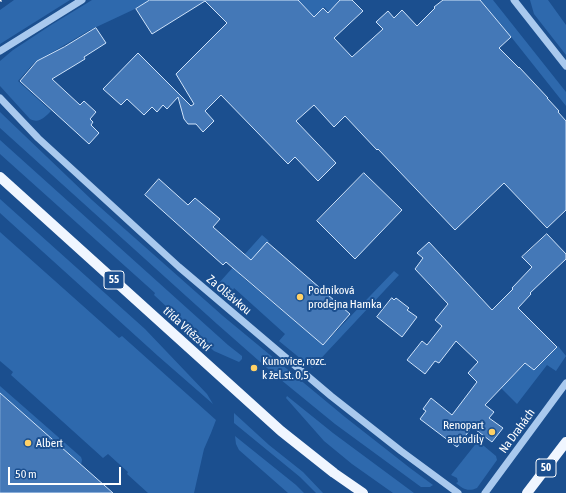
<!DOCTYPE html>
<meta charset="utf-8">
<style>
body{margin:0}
#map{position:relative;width:566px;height:493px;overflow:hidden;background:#1b4f8f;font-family:"Asap Condensed",sans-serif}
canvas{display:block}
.scale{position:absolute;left:8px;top:467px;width:113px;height:18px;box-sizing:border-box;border:2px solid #fff;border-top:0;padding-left:5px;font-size:12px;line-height:14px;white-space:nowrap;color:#fff;-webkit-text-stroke:3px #1b4f8f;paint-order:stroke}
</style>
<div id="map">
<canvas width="566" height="493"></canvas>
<div class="scale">50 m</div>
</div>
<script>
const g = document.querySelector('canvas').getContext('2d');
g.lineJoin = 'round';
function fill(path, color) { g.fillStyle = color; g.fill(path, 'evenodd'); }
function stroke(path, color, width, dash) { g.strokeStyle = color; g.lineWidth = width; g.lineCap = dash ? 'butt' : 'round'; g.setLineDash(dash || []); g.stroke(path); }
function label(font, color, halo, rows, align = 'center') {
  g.font = font + ' "Asap Condensed",sans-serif'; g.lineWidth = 4; g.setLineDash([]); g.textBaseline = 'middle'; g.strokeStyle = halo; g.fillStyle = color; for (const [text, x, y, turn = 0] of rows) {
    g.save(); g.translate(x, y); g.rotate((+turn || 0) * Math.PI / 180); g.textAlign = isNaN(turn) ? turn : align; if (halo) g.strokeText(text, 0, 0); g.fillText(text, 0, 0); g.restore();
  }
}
fill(new Path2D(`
 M 14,0 L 70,0 L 0,44 L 0,10 Z
 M 92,0 L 150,0 L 137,8 L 90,30 L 34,63 L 18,81 L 51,111 C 45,117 39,124 30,119 L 0,86 L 0,61 L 13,50 L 51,25 Z
 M 298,0 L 339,0 L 336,4 L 347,15 L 339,23 L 324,7 L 314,17 Z
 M 480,0 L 493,0 L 566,92 L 566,106 L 512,38 Z
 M 530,0 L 548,0 L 566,25 L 566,55 L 534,14 Z
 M 0,112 L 92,200 L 223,316 L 345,417 L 410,468 L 433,485 L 430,487 L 421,487 L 335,424 L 275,375 L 217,324 L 0,128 Z
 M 0,140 L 228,345 L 242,356 L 242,359 L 239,362 L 214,351 L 154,295 L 155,293 L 0,154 Z
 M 0,199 L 145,329 L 207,394 L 213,404 L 158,356 L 0,213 Z
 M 0,232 L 119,338 L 122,336 L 216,420 L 211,433 L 204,449 L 194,493 L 148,493 L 127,474 L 128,472 L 108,454 L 103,458 L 11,375 L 13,372 L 0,361 Z
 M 262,235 L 269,241 L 240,275 L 323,345 L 394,271 L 399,275 L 312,368 L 279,341 L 285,334 L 234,288 L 230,296 L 218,284 Z
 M 558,346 L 566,356 L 556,371 L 547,365 L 517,404 L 501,388 L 526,363 L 534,370 Z
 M 0,386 L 81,457 L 82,460 L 81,465 L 0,393 Z
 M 287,396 L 333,433 L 414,493 L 393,493 L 352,464 L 324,441 L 286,398 Z
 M 234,413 L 269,445 L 303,472 L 323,493 L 316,493 L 300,477 L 234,423 Z
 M 235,436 L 296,485 L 304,493 L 288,493 L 239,450 L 236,444 Z
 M 478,441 L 496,456 L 497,460 L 477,488 C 468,492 463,489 456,483 L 458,482 L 457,478 L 451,475 Z`), '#2e69ad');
const building = new Path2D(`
 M 150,0 L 298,0 L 314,17 L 323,8 L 328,13 L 340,0 L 352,0 L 363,11 L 334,38 L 352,57 L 383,29 L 376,22 L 388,11 L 394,18 L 402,10 L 417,26 L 435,8 L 434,7 L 443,0 L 480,0 L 511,37 L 499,48 L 519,68 L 519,67 L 548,98 L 547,98 L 559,111 L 558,112 L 566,121 L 566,210 L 547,228 L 504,183 L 455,230 L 378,149 L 377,150 L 345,116 L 334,127 L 314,105 L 296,121 L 336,163 L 318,181 L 295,157 L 288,164 L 221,95 L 205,111 L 214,121 L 203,132 L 196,124 L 188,124 L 184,119 L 178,97 L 167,109 L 163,105 L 157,112 L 152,107 L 144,115 L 127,99 L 121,105 L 103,89 L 138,53 L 191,106 L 194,104 L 176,74 L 227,23 L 205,1 L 152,34 L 136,9 Z
 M 96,28 L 106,43 L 84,57 L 85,59 L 52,79 L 80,105 L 84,101 L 96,112 L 90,119 L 93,122 L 91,125 L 99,133 L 89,144 L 20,81 L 37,61 L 64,47 Z
 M 364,173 L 402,210 L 355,259 L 317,221 Z
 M 159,179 L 188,205 L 195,198 L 220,219 L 213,227 L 251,260 L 267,242 L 350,314 L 323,345 L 226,262 L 223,265 L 145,195 Z
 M 547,234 L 566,254 L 566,259 L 530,293 L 531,294 L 518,308 L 557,347 L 534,370 L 525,363 L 485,405 L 494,412 L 489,418 L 503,428 L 492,442 L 472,427 L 457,447 L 420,419 L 426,411 L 423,409 L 431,398 L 452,415 L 477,382 L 468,373 L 478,362 L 456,341 L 439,363 L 435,361 L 425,374 L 407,360 L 422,341 L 427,345 L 442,326 L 435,320 L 448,304 L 415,269 L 423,258 L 417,253 L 429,242 L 492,310 L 513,289 L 512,288 L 532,267 L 522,257 Z
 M 392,298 L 394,300 L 396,298 L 409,308 L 407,310 L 417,317 L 402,337 L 377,317 Z
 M 0,393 L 113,493 L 0,493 Z`);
fill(building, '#4478b7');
stroke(building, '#cfe3fa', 1);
stroke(new Path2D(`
 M 514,0 L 566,66
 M 0,51 L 82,0
 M 0,98 L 38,138 L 179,267 L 331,396 L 401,451 L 458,493
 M 485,493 L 566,383`), '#a9c9ee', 7);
stroke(new Path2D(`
 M 0,177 L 281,431 L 334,473 L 363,493
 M 527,493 L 566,442`), '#f0f6ff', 10);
stroke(new Path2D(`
 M 0,1 L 1,0`), '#fff', 3, [7, 3]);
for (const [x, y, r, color] of [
 [300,297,4,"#ffd166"],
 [254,368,4,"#ffd166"],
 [492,432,4,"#ffd166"],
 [28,443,4,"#ffd166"]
]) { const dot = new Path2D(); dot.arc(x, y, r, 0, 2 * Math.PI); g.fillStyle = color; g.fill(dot); stroke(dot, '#1b4f8f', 1.5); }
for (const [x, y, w] of [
 [114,280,20],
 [546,468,20]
]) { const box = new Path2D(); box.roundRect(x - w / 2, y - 9, w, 18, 3); g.fillStyle = '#1b4f8f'; g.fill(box); stroke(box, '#fff', 1); }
label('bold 11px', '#fff', null, [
 ["55",114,280],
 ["50",546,468]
]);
label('12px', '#fff', '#1b4f8f', [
 ["Podniková",308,290],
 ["prodejna Hamka",308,304],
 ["Kunovice, rozc.",262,361],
 ["k žel.st. 0,5",262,375],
 ["Renopart",484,425,"right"],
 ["autodíly",484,439,"right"],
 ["Albert",36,443]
], 'left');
label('12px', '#fff', '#1b4f8f', [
 ["Za Olšávkou",229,295,40],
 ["třída Vítězství",187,329,42],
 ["Na Drahách",517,431,-54]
]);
</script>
